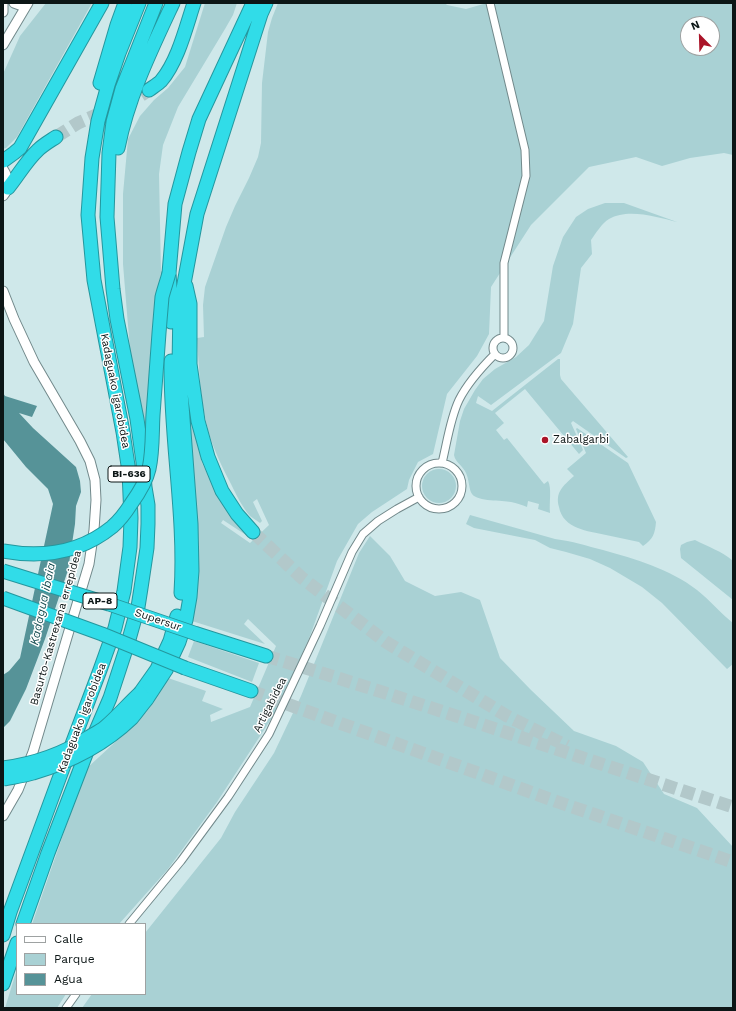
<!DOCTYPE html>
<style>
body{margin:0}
#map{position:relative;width:736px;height:1011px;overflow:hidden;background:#cfe8ea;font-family:"Work Sans",sans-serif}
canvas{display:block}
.frame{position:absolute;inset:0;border:4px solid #0c1616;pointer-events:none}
.legend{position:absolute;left:16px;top:923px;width:130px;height:72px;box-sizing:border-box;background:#fff;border:1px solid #9ea2a2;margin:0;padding:5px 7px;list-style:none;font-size:12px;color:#0c1616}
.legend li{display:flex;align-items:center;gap:8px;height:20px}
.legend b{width:20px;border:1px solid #9ea2a2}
.north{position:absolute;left:680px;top:16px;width:40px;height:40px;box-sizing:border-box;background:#fff;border:1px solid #9ea2a2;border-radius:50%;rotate:337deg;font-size:11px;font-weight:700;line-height:16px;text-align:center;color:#0c1616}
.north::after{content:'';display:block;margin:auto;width:14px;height:18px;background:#aa1428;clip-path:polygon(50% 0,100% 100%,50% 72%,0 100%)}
</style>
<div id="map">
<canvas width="736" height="1011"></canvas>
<div class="frame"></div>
<ul class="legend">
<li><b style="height:5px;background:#fff"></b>Calle</li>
<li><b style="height:11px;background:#a9d1d4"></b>Parque</li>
<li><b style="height:11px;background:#569398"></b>Agua</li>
</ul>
<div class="north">N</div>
</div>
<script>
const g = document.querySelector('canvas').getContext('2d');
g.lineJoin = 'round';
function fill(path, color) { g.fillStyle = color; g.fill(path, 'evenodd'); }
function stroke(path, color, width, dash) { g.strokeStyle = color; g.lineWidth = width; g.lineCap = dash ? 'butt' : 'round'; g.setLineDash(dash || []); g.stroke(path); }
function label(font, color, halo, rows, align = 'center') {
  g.font = font + ' "Work Sans",sans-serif'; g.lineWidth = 3; g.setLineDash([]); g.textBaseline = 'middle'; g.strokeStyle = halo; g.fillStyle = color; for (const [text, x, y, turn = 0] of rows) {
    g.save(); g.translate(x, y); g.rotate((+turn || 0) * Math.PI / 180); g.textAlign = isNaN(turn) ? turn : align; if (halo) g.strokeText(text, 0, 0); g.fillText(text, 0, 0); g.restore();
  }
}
fill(new Path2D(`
 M 46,3 L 92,3 L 17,137 L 6,148 L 3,149 L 3,74 L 20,36 Z
 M 205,3 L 237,3 L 233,15 L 225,29 L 178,107 L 163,145 L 159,174 L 161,273 L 150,359 L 146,432 L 130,350 L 123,264 L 123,194 L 128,139 L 140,116 L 154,100 L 168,88 L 185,67 Z
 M 278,3 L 445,3 L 447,5 L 466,9 L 487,3 L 733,3 L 733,155 L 724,153 L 690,158 L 662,166 L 636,157 L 589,167 L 531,225 L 491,287 L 489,334 L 477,356 L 447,394 L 433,454 L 418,462 L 409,480 L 407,489 L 372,512 L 358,524 L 337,561 L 310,636 L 279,707 L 217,802 L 168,869 L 119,924 L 32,924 L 86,769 L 138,721 L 168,678 L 206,691 L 202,701 L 223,709 L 210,715 L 211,722 L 250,707 L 276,646 L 248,619 L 244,624 L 265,644 L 192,621 L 199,547 L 187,398 L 202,463 L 220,499 L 249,537 L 223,520 L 221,523 L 250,543 L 269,525 L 257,499 L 253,502 L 262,521 L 260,523 C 257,521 253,518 250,516 C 242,507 236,494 231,484 C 222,467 213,448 208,430 C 200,400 199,369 197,338 L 204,337 L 203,305 L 205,287 L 226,227 L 235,206 L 249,178 L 258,157 L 261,143 L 262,83 L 268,32 L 272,18 ZM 688,24 L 712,24 L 712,48 L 688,48 Z
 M 605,203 L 624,203 L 677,222 C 657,217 628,208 609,219 C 602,223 596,233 591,240 L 592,254 L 581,268 L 573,324 L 561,353 L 491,405 L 478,396 L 476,403 L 492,411 L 558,359 L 560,359 L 560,375 L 561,379 L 628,457 L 626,458 L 573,421 L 571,423 L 583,450 L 579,454 L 525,389 L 495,413 L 504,423 L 496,430 L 504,440 L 507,438 L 544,484 L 548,481 C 552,488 549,503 550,513 L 538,509 L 539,504 L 528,501 L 527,507 C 522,505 517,503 511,502 C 502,500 478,502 472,494 C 469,490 469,479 466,473 C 463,466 455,462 454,455 L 460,421 L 464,409 L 475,390 L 483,379 L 495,369 L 516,357 L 529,345 L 544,321 L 553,266 L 563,237 L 576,217 L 588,209 Z
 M 577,428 L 628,463 L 656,522 C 655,534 653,539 643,546 L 639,542 C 628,540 617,537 606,535 C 588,531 563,529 559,507 C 555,492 563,486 574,476 L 567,469 L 586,453 L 576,429 Z
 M422 486a17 17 0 1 1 34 0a17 17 0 1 1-34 0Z
 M 470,515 L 555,539 C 572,541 587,546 603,550 C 635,559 670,569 697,590 C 710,600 720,613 733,623 L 733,664 L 727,669 L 662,603 L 642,587 L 610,568 L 590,559 L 566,552 L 550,548 L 535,540 L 474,528 L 466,524 Z
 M 370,536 L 390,556 L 405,581 L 435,596 L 461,592 L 480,600 L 500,658 L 531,690 L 574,731 L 616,746 L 643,762 L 664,794 L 697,808 L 733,847 L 733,1008 L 82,1008 L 92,994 L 145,994 L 145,933 L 221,838 L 235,812 L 274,753 L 301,696 L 359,553 Z
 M 695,540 C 708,547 722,551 733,561 L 733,600 L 681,558 L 680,549 L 681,545 L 687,542 Z
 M 194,641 L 259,663 L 252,682 L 188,657 Z
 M 17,969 L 17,994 L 66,994 L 57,1008 L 5,1008 Z`), '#a9d1d4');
fill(new Path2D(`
 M 3,393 L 5,396 L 37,406 L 32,417 L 19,413 L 33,428 L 76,467 L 80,481 L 81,492 L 76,506 L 75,524 L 68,570 L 45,639 L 26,689 L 10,721 L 3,728 L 3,675 L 9,671 L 20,658 L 53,504 L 48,489 L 26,467 L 3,439 Z`), '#569398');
stroke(new Path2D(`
 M 56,137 L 78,123 L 140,96 L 149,90
 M 253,532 L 302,578 L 386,642 L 507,716 L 567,746
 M 266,656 C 423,703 577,757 733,807
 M 251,691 L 558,802 L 733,862`), '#b2c8ca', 13, [13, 6]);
const minor = new Path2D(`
 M 490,3 L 525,150 L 526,176 L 504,263 L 504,338
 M493 348a10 10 0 1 1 20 0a10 10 0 1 1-20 0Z
 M 442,463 C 447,443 450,419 459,400 C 468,382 481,368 495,354
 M416 486a23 23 0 1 1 46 0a23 23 0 1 1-46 0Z
 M 129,924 L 181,861 L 228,797 L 269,734 L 320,626 L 352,552 L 363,534 L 378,521 L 397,509 L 419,497
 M 66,1008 L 76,994`);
const tertiary = new Path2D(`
 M 14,3 L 25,7
 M 3,12 L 3,3
 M 3,45 L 28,3
 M 3,169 C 9,178 10,188 3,196
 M 3,291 L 14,319 L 34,362 L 80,441 L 90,461 L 95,480 L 96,500 L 94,530 L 89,564 L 74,614 L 33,752 L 18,790 L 3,816`);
const motorway = new Path2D(`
 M 100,83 L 117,25 L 125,3
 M 149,90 C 153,87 158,84 161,81 C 178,61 186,27 194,3
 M 118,148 C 128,97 151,50 173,3
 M 3,161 L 14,153 L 20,148 L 102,3
 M 8,188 C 18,176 26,161 38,150 C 43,145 50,141 56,137
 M 186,286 L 190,304 L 190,364 L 198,421 L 208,457 L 222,491 L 237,514 L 253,532
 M 171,322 L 171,303 L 169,273 L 175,204 L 189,152 L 199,119 L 253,3
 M 171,361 C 170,438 186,516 181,593
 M 197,634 L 266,656
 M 185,668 L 251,691
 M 140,693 L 157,669 L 170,641 L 177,616
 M 147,699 L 166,670 L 179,642 L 186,620 L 190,597 L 192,571 L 191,524 L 179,366 L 180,305 L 197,214 L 261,14 L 266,3
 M 23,924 L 48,853 L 86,754 L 110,698 L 128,643 L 138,607 L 141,588 L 147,548 L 148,524 L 148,505 L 145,487 L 143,462 L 137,419 L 117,319 L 113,289 L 107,217 L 109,153 L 113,122 L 122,89 L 156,3
 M 3,935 L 10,912 L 60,776 L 100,670 L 115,628 L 124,591 L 130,547 L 131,518 L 129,472 L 123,432 L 94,280 L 88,215 L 92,158 L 98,121 L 108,85 L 119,53 L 139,3
 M 3,984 L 17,943`);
stroke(minor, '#72898b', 9);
stroke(tertiary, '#72898b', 11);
stroke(motorway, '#24979e', 15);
stroke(minor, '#fff', 7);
stroke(tertiary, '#fff', 9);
stroke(motorway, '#31dce8', 13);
const motorwayBridge = new Path2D(`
 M 3,551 C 42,558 80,553 112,527 C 119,521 126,512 131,504 C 139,493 146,482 149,469 C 153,451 152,432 153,415 C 155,387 157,360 159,333 C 160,321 161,308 162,297 C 164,289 167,281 169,273
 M 3,571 L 109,604 L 197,634
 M 3,598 L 102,634 L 185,668
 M 3,768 C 34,764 63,754 89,737 C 94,734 100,731 105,727 C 117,717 128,704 140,693
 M 3,779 C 13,777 24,776 33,773 C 70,762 104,745 132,718 C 137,712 142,705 147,699`);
stroke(motorwayBridge, '#24979e', 15, []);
stroke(motorwayBridge, '#31dce8', 13);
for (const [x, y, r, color] of [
 [545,440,4,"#aa1428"]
]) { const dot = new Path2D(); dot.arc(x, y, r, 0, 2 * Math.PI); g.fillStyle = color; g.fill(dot); stroke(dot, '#fff', 1.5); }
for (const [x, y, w] of [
 [129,474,42],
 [100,601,34]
]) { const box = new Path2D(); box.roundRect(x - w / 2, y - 8, w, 16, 3); g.fillStyle = '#fff'; g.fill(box); stroke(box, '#0c1616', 1); }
label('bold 10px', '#0c1616', null, [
 ["BI-636",129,474],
 ["AP-8",100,601]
]);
label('11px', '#0c1616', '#fff', [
 ["Kadaguako igarobidea",115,391,79],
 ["Supersur",158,620,19],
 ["Basurto-Kastrexana errepidea",56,628,-74],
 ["Artigabidea",270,705,-63],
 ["Kadaguako igarobidea",82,718,-69]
]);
label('11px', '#0c1616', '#fff', [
 ["Zabalgarbi",553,440]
], 'left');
label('italic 12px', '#164d51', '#fff', [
 ["Kadagua ibaia",43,604,-78]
]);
</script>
